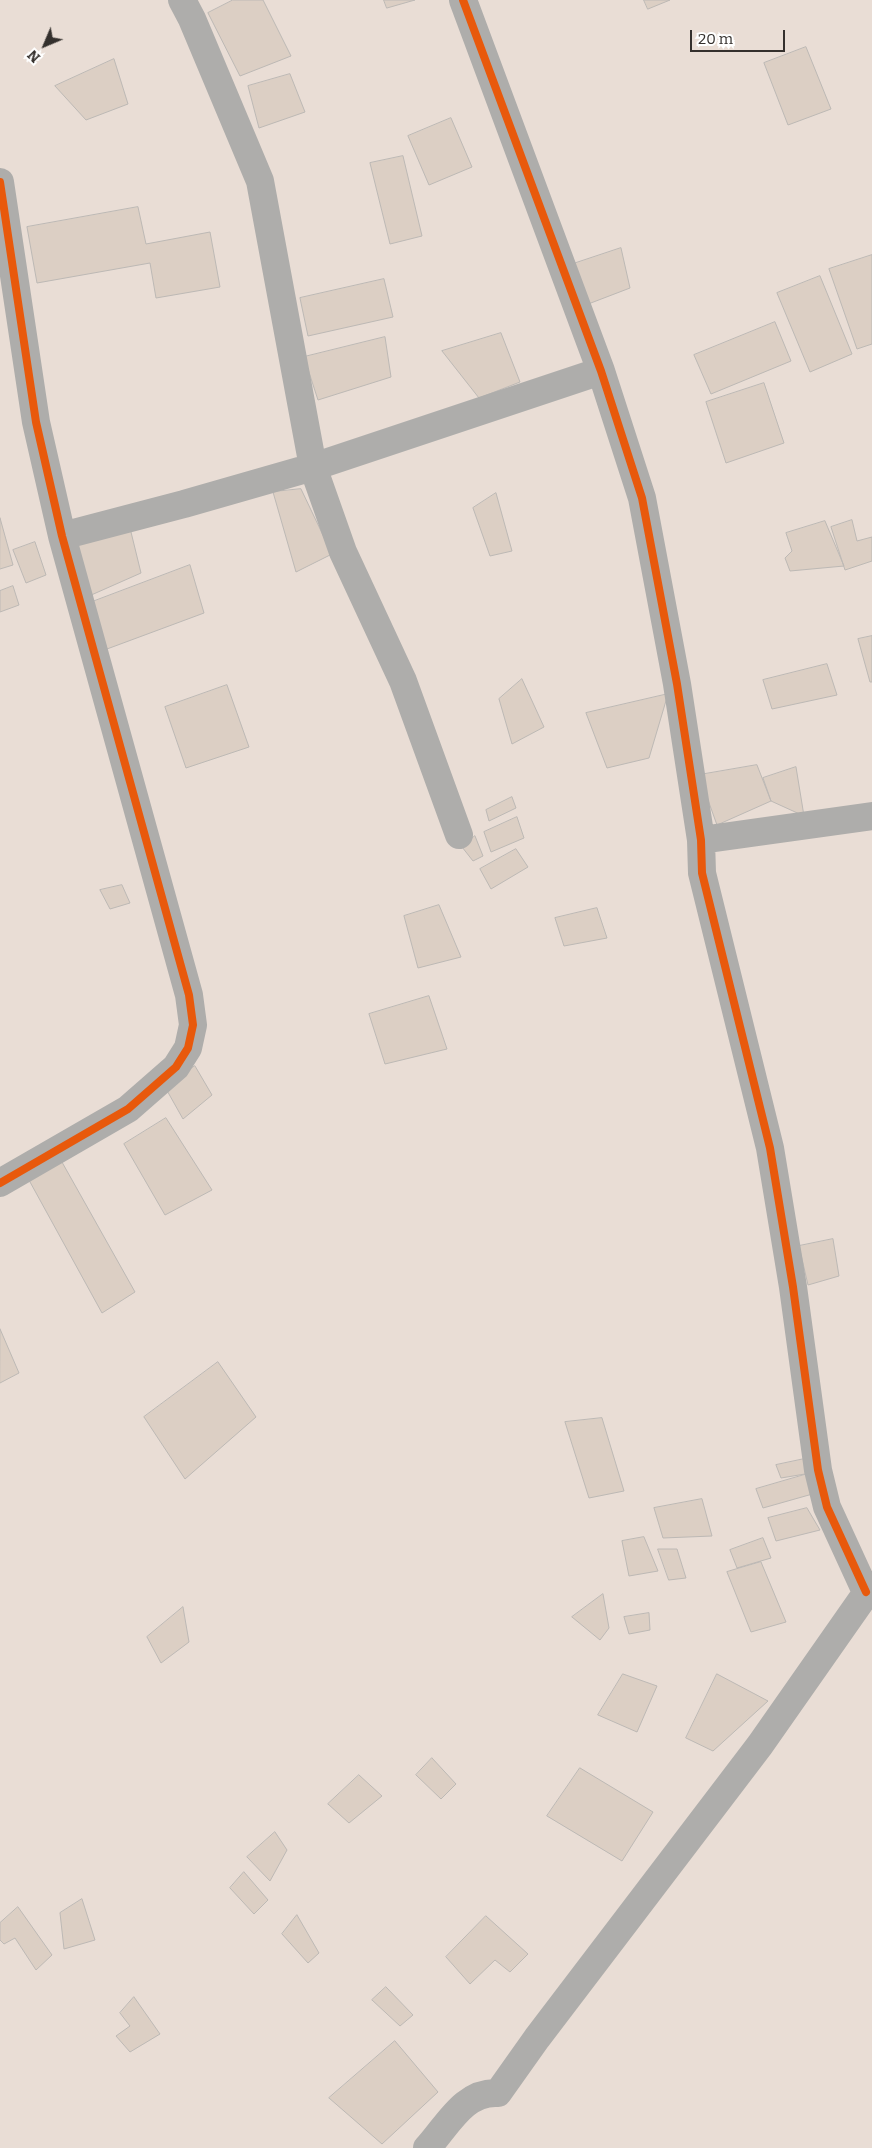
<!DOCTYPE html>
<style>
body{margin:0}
#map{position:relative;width:872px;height:2148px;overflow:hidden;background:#efeae5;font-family:Bitter,serif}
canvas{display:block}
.north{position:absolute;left:20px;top:20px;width:50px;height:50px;-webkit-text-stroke:4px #fff;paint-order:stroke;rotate:225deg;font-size:14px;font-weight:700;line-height:20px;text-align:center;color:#34302d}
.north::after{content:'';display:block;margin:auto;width:18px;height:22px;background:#34302d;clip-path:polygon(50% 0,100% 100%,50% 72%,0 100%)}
.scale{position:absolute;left:690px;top:30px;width:95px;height:22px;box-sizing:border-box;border:2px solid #34302d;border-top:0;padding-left:6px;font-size:15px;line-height:18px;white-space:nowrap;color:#34302d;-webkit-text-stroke:4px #fff;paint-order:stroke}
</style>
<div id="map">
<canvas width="872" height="2148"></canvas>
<div class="north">N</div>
<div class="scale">20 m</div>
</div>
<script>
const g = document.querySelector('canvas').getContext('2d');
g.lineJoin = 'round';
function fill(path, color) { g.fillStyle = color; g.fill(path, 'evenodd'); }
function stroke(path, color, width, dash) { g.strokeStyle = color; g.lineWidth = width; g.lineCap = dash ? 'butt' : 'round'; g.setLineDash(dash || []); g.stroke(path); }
fill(new Path2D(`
 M 0,0 L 872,0 L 872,2148 L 0,2148 Z`), '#e9ddd5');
const building = new Path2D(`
 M 233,0 L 263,0 L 291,56 L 240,76 L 208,13 Z
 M 384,0 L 415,0 L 387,8 Z
 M 644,0 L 670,0 L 648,9 Z
 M 806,47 L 831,109 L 788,125 L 764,63 Z
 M 114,59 L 128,104 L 86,120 L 55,86 Z
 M 290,74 L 305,112 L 259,128 L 248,86 Z
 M 451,118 L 472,167 L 429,185 L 408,136 Z
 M 403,156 L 422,236 L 390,244 L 370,163 Z
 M 138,207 L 146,244 L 210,232 L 220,287 L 156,298 L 150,263 L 37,283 L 27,227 Z
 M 621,248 L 630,288 L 583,306 L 573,264 Z
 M 872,255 L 872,344 L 857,349 L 829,269 Z
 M 820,276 L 852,354 L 810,372 L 777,293 Z
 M 384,279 L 393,317 L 308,336 L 300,298 Z
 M 775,322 L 791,361 L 711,394 L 694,355 Z
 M 501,333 L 520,382 L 479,398 L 442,351 Z
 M 385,337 L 391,377 L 318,400 L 304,357 Z
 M 764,383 L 784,443 L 726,463 L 706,402 Z
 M 301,489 L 332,554 L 296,572 L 273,492 Z
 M 496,493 L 512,551 L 490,556 L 473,508 Z
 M 0,518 L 13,565 L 0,569 Z
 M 852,520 L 857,541 L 872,537 L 872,561 L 845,570 L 831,527 Z
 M 825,521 L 844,566 L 790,571 L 785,558 L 792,551 L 786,533 Z
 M 130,528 L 141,573 L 89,596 L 76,542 Z
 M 35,542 L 46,575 L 26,583 L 13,550 Z
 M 190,565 L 204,613 L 107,649 L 92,602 Z
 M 13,586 L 19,605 L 0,612 L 0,591 Z
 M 872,636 L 872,682 L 870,682 L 858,639 Z
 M 827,664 L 837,695 L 772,709 L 763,680 Z
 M 522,679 L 544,727 L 512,744 L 499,699 Z
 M 227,685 L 249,747 L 186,768 L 165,707 Z
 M 668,694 L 649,758 L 607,768 L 586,713 Z
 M 757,765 L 771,801 L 717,825 L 699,775 Z
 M 796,767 L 804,816 L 771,801 L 763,778 Z
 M 512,797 L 516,808 L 489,821 L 486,810 Z
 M 517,817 L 524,838 L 491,852 L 484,832 Z
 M 475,836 L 483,856 L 473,861 L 462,847 Z
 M 516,849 L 528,867 L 491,889 L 480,869 Z
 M 122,885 L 130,903 L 110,909 L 100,890 Z
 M 439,905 L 461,957 L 418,968 L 404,916 Z
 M 597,908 L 607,938 L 564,946 L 555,918 Z
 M 429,996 L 447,1049 L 385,1064 L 369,1014 Z
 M 195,1066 L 212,1095 L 183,1119 L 165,1087 Z
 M 166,1118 L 212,1190 L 165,1215 L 124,1144 Z
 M 58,1155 L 135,1292 L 102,1313 L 24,1171 Z
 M 833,1239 L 839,1276 L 808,1285 L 799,1246 Z
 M 0,1329 L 19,1373 L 0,1383 Z
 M 218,1362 L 256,1417 L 185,1479 L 144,1417 Z
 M 602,1418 L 624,1491 L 589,1498 L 565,1422 Z
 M 809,1458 L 811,1473 L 781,1478 L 776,1465 Z
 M 811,1473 L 816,1493 L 763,1508 L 756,1489 Z
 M 702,1499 L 712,1536 L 663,1538 L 654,1508 Z
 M 807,1508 L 820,1530 L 776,1541 L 768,1518 Z
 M 644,1537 L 658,1571 L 629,1576 L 622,1541 Z
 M 763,1538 L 771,1558 L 737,1568 L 730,1550 Z
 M 658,1549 L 677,1549 L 686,1578 L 669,1580 Z
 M 761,1562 L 786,1622 L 751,1632 L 727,1572 Z
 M 603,1594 L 609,1628 L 600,1640 L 572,1617 Z
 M 183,1607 L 189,1642 L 161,1663 L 147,1637 Z
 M 649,1613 L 650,1630 L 629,1634 L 624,1617 Z
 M 623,1674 L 657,1686 L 637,1732 L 598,1715 Z
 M 717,1674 L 768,1701 L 713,1751 L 686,1738 Z
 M 432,1758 L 456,1784 L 441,1799 L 416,1775 Z
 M 580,1768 L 653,1812 L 622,1861 L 547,1816 Z
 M 359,1775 L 382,1796 L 349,1823 L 328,1804 Z
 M 275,1832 L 287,1850 L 270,1881 L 247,1857 Z
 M 244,1872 L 268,1900 L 254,1914 L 230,1888 Z
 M 82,1899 L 95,1940 L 64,1949 L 60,1913 Z
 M 18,1907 L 52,1955 L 36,1970 L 15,1938 L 4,1944 L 0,1940 L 0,1923 Z
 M 297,1915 L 319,1953 L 308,1963 L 282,1934 Z
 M 486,1916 L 528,1954 L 510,1972 L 495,1960 L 470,1984 L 446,1957 Z
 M 386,1987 L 413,2015 L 400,2026 L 372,2000 Z
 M 134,1997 L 160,2034 L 130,2052 L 116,2036 L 130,2026 L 120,2013 Z
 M 395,2041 L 438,2092 L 382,2144 L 329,2098 Z`);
fill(building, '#dccfc4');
stroke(building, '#bdb9b5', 1);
stroke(new Path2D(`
 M 182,0 L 192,19 L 260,181 L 313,467 L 343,552 L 403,681 L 459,835
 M 463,0 L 601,371 L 642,498 L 677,684 L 701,840 L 702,873 L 770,1148 L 793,1287 L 818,1470 L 827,1507 L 866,1592
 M 0,182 L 36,422 L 62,536 L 189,995 L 193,1025 L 188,1048 L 176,1067 L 128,1109 L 0,1183
 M 62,536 L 184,504 L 313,467 L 601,371
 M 701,840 L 872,816
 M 427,2148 C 448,2125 464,2091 498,2093 L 537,2038 L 760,1745 L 872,1585`), '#aeadab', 28);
stroke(new Path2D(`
 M 463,0 L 601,371 L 642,498 L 677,684 L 701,840 L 702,873 L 770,1148 L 793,1287 L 818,1470 L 827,1507 L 866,1592
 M 0,182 L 36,422 L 62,536 L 189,995 L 193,1025 L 188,1048 L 176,1067 L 128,1109 L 0,1183`), '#e8590c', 8);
</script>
